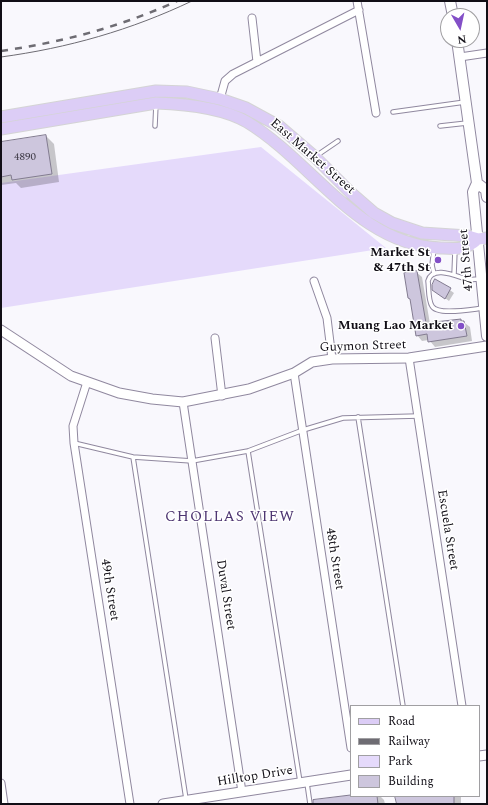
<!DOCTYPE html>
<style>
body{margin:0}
#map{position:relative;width:488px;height:805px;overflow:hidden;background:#f9f8fd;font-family:Spectral,serif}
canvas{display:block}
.frame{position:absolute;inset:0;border:2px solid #110e16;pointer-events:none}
.legend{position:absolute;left:350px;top:705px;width:130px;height:92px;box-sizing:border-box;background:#fff;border:1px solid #a09fa2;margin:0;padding:5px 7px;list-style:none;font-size:12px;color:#110e16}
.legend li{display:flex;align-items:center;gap:8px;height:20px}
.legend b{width:20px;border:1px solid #a09fa2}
.north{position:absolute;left:440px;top:8px;width:40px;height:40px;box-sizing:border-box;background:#fff;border:1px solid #a09fa2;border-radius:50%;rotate:171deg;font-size:11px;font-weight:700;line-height:16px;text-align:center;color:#110e16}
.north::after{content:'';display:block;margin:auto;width:14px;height:18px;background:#834fc7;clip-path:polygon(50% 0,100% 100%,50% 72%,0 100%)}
</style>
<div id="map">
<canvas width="488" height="805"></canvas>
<div class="frame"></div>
<ul class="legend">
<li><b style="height:5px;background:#dccdf6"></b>Road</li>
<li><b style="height:5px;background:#6e6c73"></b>Railway</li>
<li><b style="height:11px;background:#e5dafb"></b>Park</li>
<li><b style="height:11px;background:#cdc6dd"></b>Building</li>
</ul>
<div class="north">N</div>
</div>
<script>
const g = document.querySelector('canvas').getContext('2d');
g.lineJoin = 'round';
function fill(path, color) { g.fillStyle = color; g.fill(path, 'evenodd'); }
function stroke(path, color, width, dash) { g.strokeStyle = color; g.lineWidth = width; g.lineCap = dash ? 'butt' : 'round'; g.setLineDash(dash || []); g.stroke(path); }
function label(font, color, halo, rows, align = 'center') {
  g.font = font + ' Spectral,serif'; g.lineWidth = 3; g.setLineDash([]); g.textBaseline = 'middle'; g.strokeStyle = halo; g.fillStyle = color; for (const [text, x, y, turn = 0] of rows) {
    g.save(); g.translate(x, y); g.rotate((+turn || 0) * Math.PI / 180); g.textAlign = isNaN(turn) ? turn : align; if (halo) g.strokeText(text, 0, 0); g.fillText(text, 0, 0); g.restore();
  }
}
fill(new Path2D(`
 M 261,147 L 386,248 L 1,308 L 1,183 Z`), '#e5dafb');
fill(new Path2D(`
 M 46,136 L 54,144 L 59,182 L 21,188 L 16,183 L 1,185 L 1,143 Z
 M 416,272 L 422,277 L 430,324 L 461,320 L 470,327 L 472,341 L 435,347 L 429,340 L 422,341 L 417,335 L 412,301 L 409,298 Z
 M 436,280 L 454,293 L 449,301 L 433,289 Z
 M 351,796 L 380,796 L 384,800 L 385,804 L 314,804 Z
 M 396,796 L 461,796 L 461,804 L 398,804 Z`), '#0003');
const building = new Path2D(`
 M 46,135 L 52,174 L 12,180 L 11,175 L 1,177 L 1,142 Z
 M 417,271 L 426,323 L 461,319 L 461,321 L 464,321 L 467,336 L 428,342 L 427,334 L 416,336 L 410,299 L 408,298 L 404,273 Z
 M 435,279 L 451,288 L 445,299 L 432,290 L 432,285 Z
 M 351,795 L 377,796 L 378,804 L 313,804 L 313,800 Z
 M 395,796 L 454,796 L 454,804 L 397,804 Z`);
fill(building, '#cdc6dd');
stroke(building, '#827b90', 1);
const service = new Path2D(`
 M 393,112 L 465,102
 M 155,126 L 156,104
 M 440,126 L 467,123
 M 316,156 L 338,141
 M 434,274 L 432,265 L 434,249
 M 454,275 L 455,250
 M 480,279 C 475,279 471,280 466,279 C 456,276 432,265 428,281 C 429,288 428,300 432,306 C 437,316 473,309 484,308
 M 358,417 L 403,706
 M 74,443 L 133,457 L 192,461 L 248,451 L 303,430 L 343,418 L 418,416
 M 248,451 L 300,782
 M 133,457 L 186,799
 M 307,783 L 310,804`);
const minor = new Path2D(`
 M 357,1 L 376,113
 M 252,18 L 257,62
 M 460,57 L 487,53
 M 220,99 L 225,81 L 233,74 L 359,10
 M 314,281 L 327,318 L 332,359
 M 215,338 L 222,396
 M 409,358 L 462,706
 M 294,373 L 351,748
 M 87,382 L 73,426 L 74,443 L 130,804
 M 183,402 L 242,792
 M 1,783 L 4,804`);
const tertiary = new Path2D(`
 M 1,330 L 71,376 L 119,393 L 152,399 L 183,402 L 249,389 L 294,373 L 312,362 L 332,359 L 409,358 L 487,346
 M 479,756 L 487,755
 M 163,804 L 351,775`);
const secondary = new Path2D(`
 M 450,1 L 453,16
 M 457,40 L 477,183 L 473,192 L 487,336
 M 477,183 L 486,190 L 487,197`);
const primary = new Path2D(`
 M 1,117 L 156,91 L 187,92 L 220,99 L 246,108 L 279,126 L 315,157 L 351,193 L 374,213 L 392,223 L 422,233 L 468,236 L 478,239 L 487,238
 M 1,129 L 156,103 C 184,104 223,108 247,122 C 313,162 358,245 441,248 C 457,249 466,250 478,239`);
stroke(service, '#90889f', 5.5);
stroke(minor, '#90889f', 9);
stroke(tertiary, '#90889f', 11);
stroke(secondary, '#90889f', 12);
stroke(primary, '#d4d4d5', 13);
stroke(service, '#fff', 3.5);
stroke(minor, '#fff', 7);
stroke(tertiary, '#fff', 9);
stroke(secondary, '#fff', 10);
stroke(primary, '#dccdf6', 11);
stroke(new Path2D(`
 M 1,57 C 68,48 131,30 192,1`), '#6e6c73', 1);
stroke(new Path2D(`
 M 1,51 C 63,42 120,27 177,1`), '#6e6c73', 2.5, [7, 7]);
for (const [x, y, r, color] of [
 [438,260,4,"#834fc7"],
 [461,326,4,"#834fc7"]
]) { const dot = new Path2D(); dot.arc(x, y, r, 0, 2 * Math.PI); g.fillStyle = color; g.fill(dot); stroke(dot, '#fff', 1.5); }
label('11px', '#403c48', null, [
 ["4890",25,158]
]);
label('13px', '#110e16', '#fff', [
 ["East Market Street",312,157,41],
 ["47th Street",467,260,-95],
 ["Guymon Street",363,347,-2],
 ["Escuela Street",447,530,81],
 ["48th Street",334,559,81],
 ["49th Street",109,590,81],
 ["Duval Street",225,595,81],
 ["Hilltop Drive",255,777,-9]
]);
label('bold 13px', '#110e16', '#fff', [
 ["Market St",430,253],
 ["& 47th St",430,268],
 ["Muang Lao Market",453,326]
], 'right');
g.letterSpacing = '1px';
label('15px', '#4e3672', '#fff', [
 ["CHOLLAS VIEW",230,518]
]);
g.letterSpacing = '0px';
</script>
